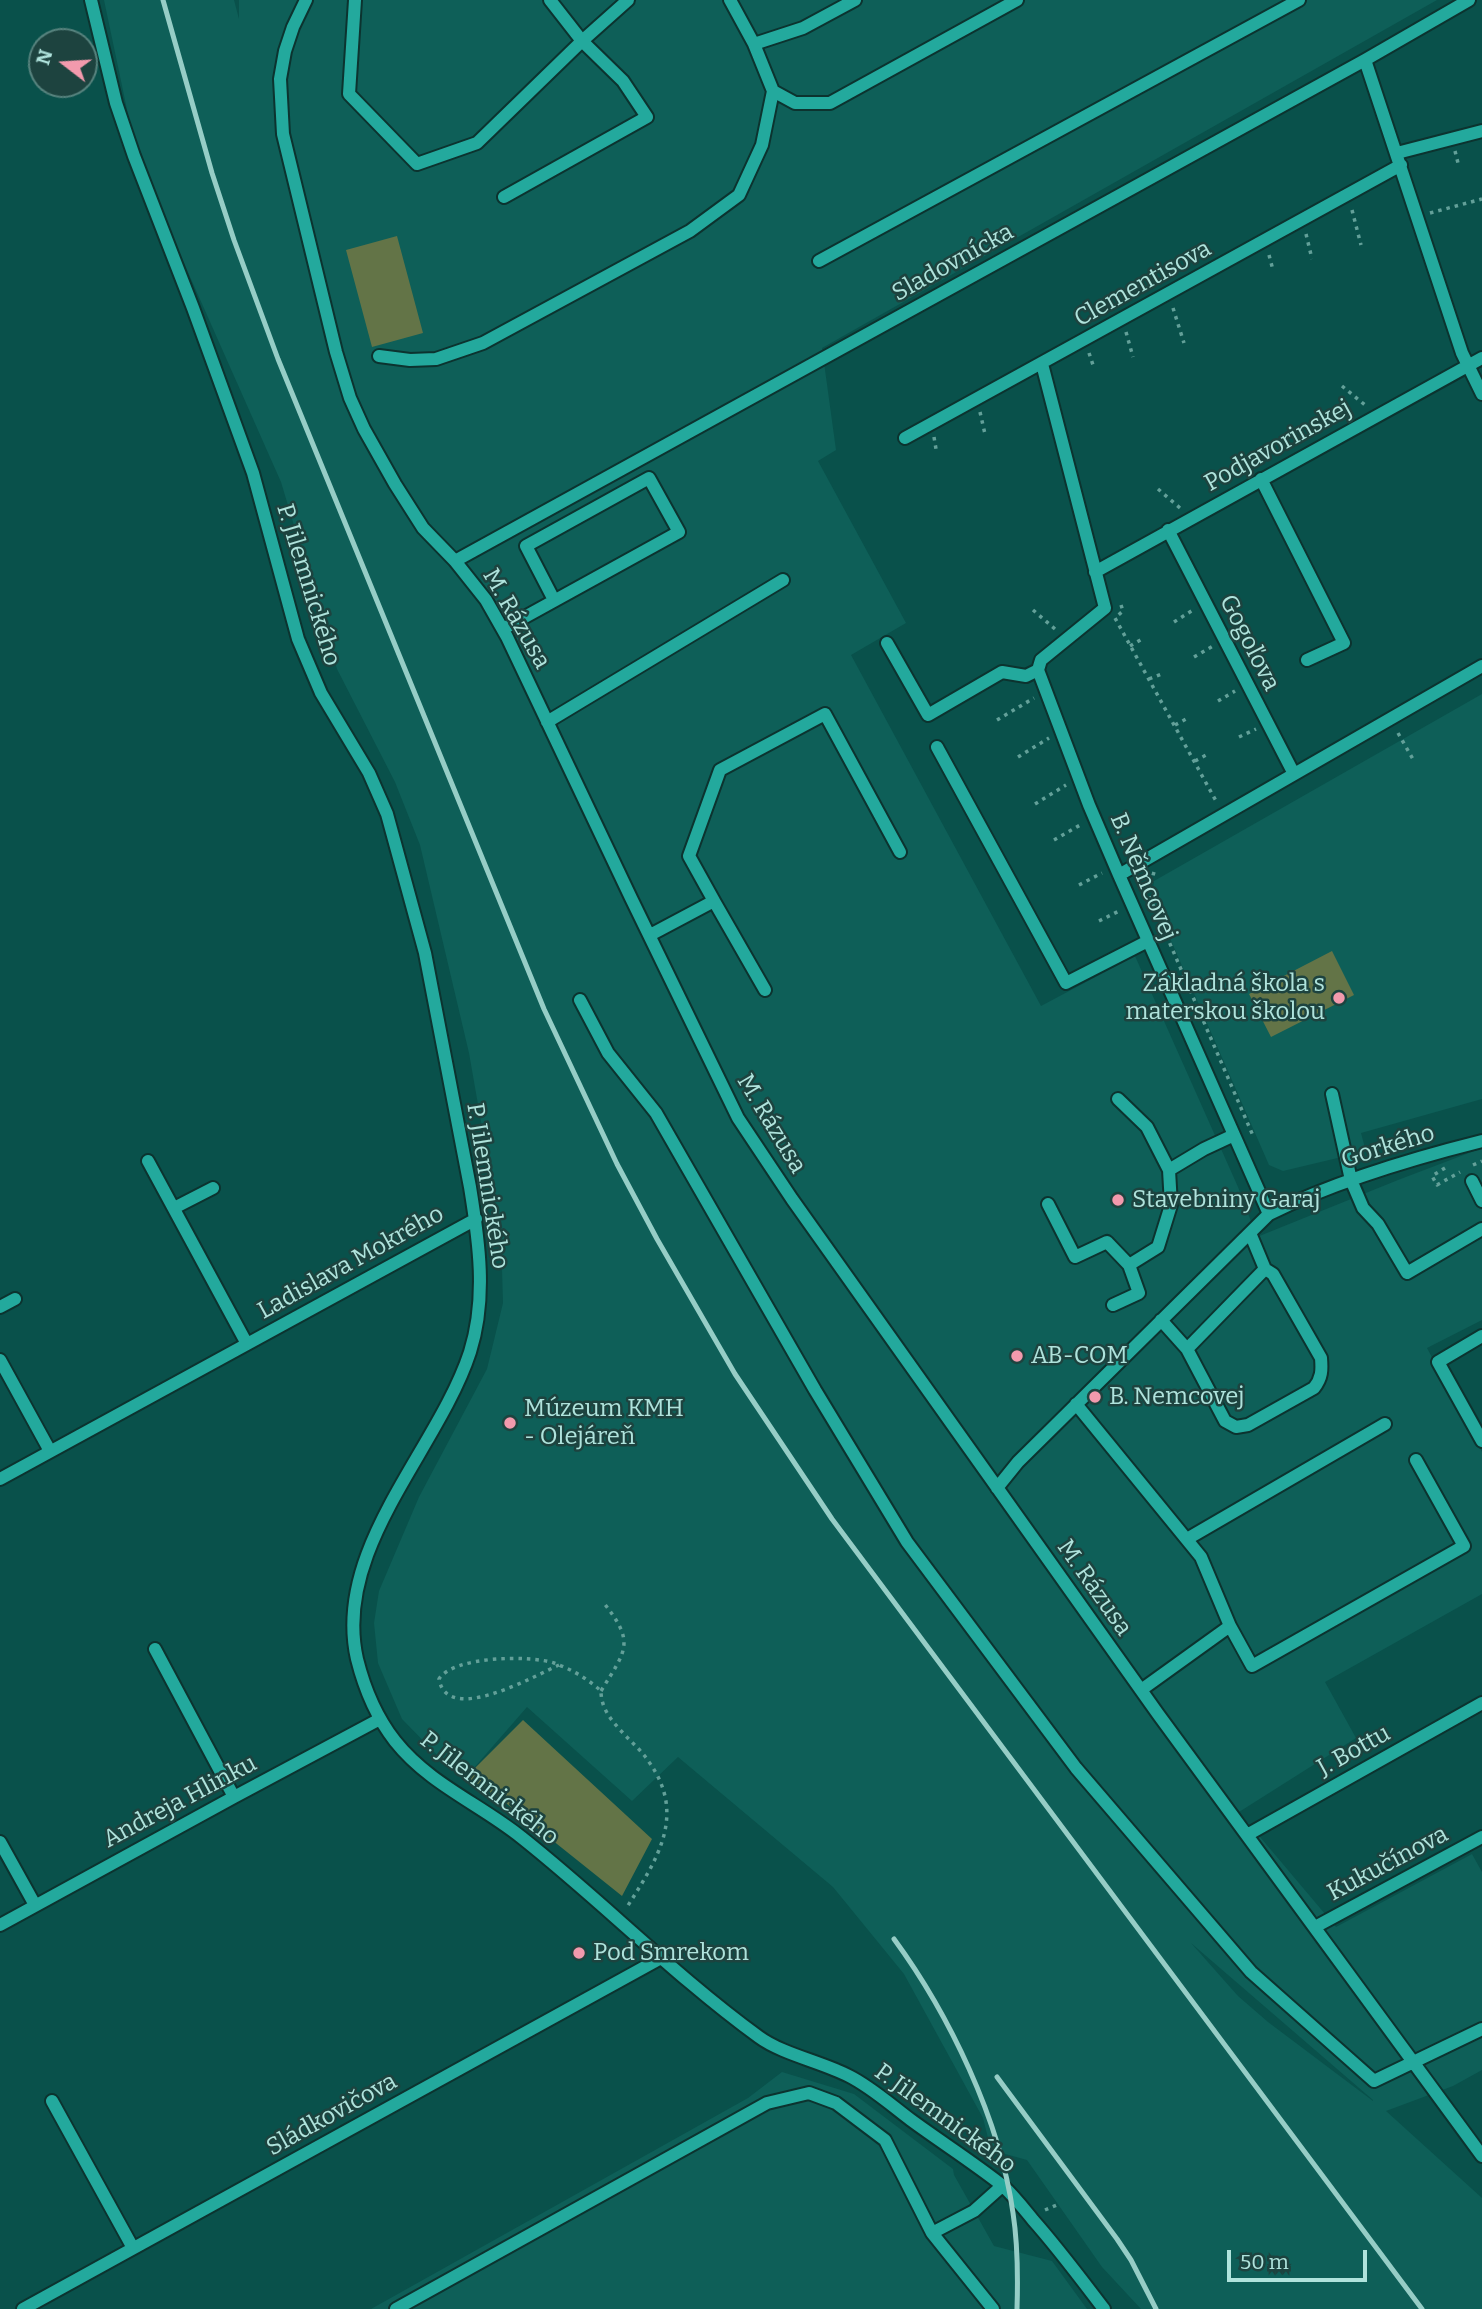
<!DOCTYPE html>
<meta charset="utf-8">
<style>
body{margin:0}
#map{position:relative;width:1482px;height:2309px;overflow:hidden;background:#09514b;font-family:Bitter,serif}
canvas{display:block}
.north{position:absolute;left:28px;top:28px;width:70px;height:70px;box-sizing:border-box;background:#1d433f;border:2px solid #57837e;border-radius:50%;rotate:287deg;font-size:19px;font-weight:700;line-height:28px;text-align:center;color:#afe3dc}
.north::after{content:'';display:block;margin:auto;width:24px;height:32px;background:#f29aad;clip-path:polygon(50% 0,100% 100%,50% 72%,0 100%)}
.scale{position:absolute;left:1227px;top:2250px;width:140px;height:32px;box-sizing:border-box;border:4px solid #afe3dc;border-top:0;padding-left:9px;font-size:21px;line-height:24px;white-space:nowrap;color:#afe3dc;-webkit-text-stroke:5px #1d433f;paint-order:stroke}
</style>
<div id="map">
<canvas width="1482" height="2309"></canvas>
<div class="north">N</div>
<div class="scale">50 m</div>
</div>
<script>
const g = document.querySelector('canvas').getContext('2d');
g.lineJoin = 'round';
function fill(path, color) { g.fillStyle = color; g.fill(path, 'evenodd'); }
function stroke(path, color, width, dash) { g.strokeStyle = color; g.lineWidth = width; g.lineCap = dash ? 'butt' : 'round'; g.setLineDash(dash || []); g.stroke(path); }
function label(font, color, halo, rows, align = 'center') {
  g.font = font + ' Bitter,serif'; g.lineWidth = 5; g.setLineDash([]); g.textBaseline = 'middle'; g.strokeStyle = halo; g.fillStyle = color; for (const [text, x, y, turn = 0] of rows) {
    g.save(); g.translate(x, y); g.rotate((+turn || 0) * Math.PI / 180); g.textAlign = isNaN(turn) ? turn : align; if (halo) g.strokeText(text, 0, 0); g.fillText(text, 0, 0); g.restore();
  }
}
fill(new Path2D(`
 M 104,0 L 234,0 L 239,19 L 239,0 L 1437,0 L 822,348 L 836,450 L 818,461 L 906,623 L 851,655 L 1041,1006 L 1135,956 L 1238,1187 L 1257,1237 L 1398,1180 L 1482,1148 L 1482,1320 L 1427,1348 L 1482,1452 L 1482,1594 L 1325,1682 L 1356,1738 L 1239,1812 L 1336,1927 L 1472,1854 L 1482,1872 L 1482,2070 L 1453,2086 L 1386,2111 L 1482,2198 L 1482,2309 L 1141,2309 L 1102,2267 L 1027,2160 L 991,2150 L 983,2118 L 904,1974 L 833,1887 L 678,1757 L 632,1801 L 527,1707 L 466,1777 L 446,1764 L 402,1719 L 378,1663 L 374,1623 L 379,1591 L 419,1497 L 487,1369 L 503,1303 L 501,1236 L 469,1053 L 420,845 L 395,782 L 337,669 L 281,482 L 148,182 L 129,119 ZM 1191,1943 L 1373,2100 L 1373,2101 L 1268,2022 L 1238,1996 Z
 M 1482,694 L 1482,1099 L 1361,1133 L 1365,1148 L 1346,1156 L 1283,1171 L 1269,1165 L 1152,897 L 1154,881 Z
 M 782,2072 L 854,2094 L 953,2169 L 954,2175 L 994,2246 L 1052,2261 L 1087,2309 L 371,2309 L 748,2098 Z`), '#0e5f58');
fill(new Path2D(`
 M 397,236 L 423,333 L 372,347 L 346,250 Z
 M 1332,951 L 1354,995 L 1271,1037 L 1249,994 Z
 M 523,1720 L 652,1839 L 622,1896 L 502,1800 L 466,1777 Z`), '#637447');
const minor = new Path2D(`
 M 91,0 L 116,103 L 134,156 L 193,308 L 253,473 L 298,639 L 321,693 L 369,773 L 387,814 L 425,953 L 470,1187 C 479,1242 487,1298 470,1352 C 438,1450 332,1549 357,1659 C 364,1687 377,1718 395,1741 C 429,1784 480,1804 521,1837 C 602,1901 675,1976 759,2037 C 782,2054 822,2062 849,2076 C 871,2087 891,2105 911,2120 C 941,2142 974,2163 1003,2186 C 1014,2196 1024,2209 1033,2220 C 1058,2248 1081,2279 1104,2309
 M 306,0 L 293,27 L 285,51 L 280,79 L 283,134 L 336,352 L 350,398 L 364,429 L 395,484 L 423,528 L 455,561 L 486,600 L 507,637 L 631,898 L 738,1118 L 792,1199 L 1158,1714 L 1482,2156
 M 355,0 L 349,94 L 417,164 L 477,143 L 582,41 L 628,0
 M 730,0 L 754,44 L 803,28 L 855,0
 M 1365,60 L 1462,353 L 1482,394
 M 773,91 L 795,103 L 830,103 L 1017,0
 M 1397,153 L 1482,131
 M 504,197 L 647,117 L 623,81 L 582,41 L 550,0
 M 819,261 L 1299,0
 M 379,356 L 410,360 L 436,359 L 483,343 L 690,231 L 739,195 L 762,145 L 773,91 L 754,44
 M 1042,364 L 1105,608 L 1041,660 L 1038,670 L 1089,805 L 1119,875 L 1269,1214
 M 905,438 L 1401,165
 M 1261,479 L 1344,643 L 1307,660
 M 1168,530 L 1294,774
 M 455,561 L 1365,60 L 1469,0
 M 1095,572 L 1482,358
 M 503,629 L 679,532 L 649,478 L 526,546 L 554,600
 M 887,643 L 928,715 L 1002,672 L 1026,676 L 1038,670
 M 547,722 L 783,580
 M 937,747 L 1066,983 L 1148,941
 M 1119,875 L 1482,666
 M 714,901 L 765,990
 M 650,935 L 714,901 L 689,856 L 720,770 L 825,714 L 900,852
 M 580,1000 L 608,1053 L 656,1113 L 815,1390 L 907,1542 L 1076,1768 L 1251,1972 L 1374,2081 L 1482,2029
 M 1332,1094 L 1351,1180 L 1363,1208 L 1378,1224 L 1407,1273 L 1482,1229
 M 1118,1099 L 1147,1127 L 1169,1170 L 1171,1205 L 1158,1247 L 1129,1265
 M 148,1161 L 247,1344
 M 1169,1170 L 1204,1149 L 1234,1135
 M 1472,1181 L 1482,1201
 M 1048,1204 L 1075,1257 L 1107,1242 L 1129,1265 L 1139,1293 L 1113,1305
 M 174,1208 L 213,1188
 M 1250,1233 L 1265,1269
 M 0,1307 L 15,1299
 M 1161,1320 L 1187,1349 L 1225,1421 L 1236,1427 L 1248,1425 L 1314,1388 C 1322,1378 1322,1370 1321,1358 L 1273,1274 L 1265,1269 L 1187,1349
 M 1482,1336 L 1438,1362 L 1482,1441
 M 0,1360 L 50,1451
 M 1076,1404 L 1201,1557 L 1230,1626 L 1141,1690
 M 0,1479 L 476,1219
 M 997,1488 L 1018,1462 L 1269,1214 C 1336,1181 1410,1159 1482,1141
 M 1187,1539 L 1385,1424
 M 1230,1626 L 1252,1666 L 1464,1546 L 1416,1460
 M 155,1649 L 234,1797
 M 1247,1835 L 1482,1703
 M 0,1842 L 35,1905
 M 0,1925 L 234,1797 L 380,1719
 M 1315,1927 L 1482,1837
 M 52,2101 L 133,2248
 M 932,2233 L 993,2309
 M 23,2309 L 661,1958
 M 396,2309 L 767,2103 L 809,2093 L 836,2103 L 885,2140 L 932,2233 L 974,2211 L 1002,2186`);
stroke(minor, '#0c332f', 16);
stroke(new Path2D(`
 M 1455,151 L 1459,167
 M 1352,210 L 1361,245
 M 1430,213 L 1482,199
 M 1306,234 L 1312,259
 M 1269,255 L 1273,270
 M 1173,308 L 1184,343
 M 1126,332 L 1133,357
 M 1089,353 L 1094,368
 M 1342,386 L 1365,405
 M 980,412 L 985,434
 M 934,437 L 936,449
 M 1158,489 L 1180,508
 M 1121,605 L 1123,611 L 1115,618 L 1216,801
 M 1033,610 L 1055,629
 M 1174,622 L 1193,610
 M 1130,646 L 1144,638
 M 1194,657 L 1213,646
 M 1149,679 L 1164,673
 M 1218,701 L 1235,691
 M 997,720 L 1034,698
 M 1175,725 L 1188,718
 M 1398,733 L 1414,761
 M 1239,737 L 1256,729
 M 1018,757 L 1049,738
 M 1195,761 L 1208,754
 M 1035,804 L 1066,785
 M 1054,840 L 1082,824
 M 1154,872 L 1148,893 L 1254,1138
 M 1079,885 L 1102,873
 M 1099,921 L 1119,911
 M 1473,1165 L 1482,1161
 M 1445,1168 L 1432,1176 L 1437,1185 L 1460,1172
 M 559,1665 C 534,1676 447,1726 439,1679 C 453,1656 530,1655 554,1663 C 571,1669 588,1679 601,1691 C 601,1709 612,1721 623,1733 C 632,1743 642,1751 649,1762 C 687,1815 657,1860 627,1907
 M 601,1691 C 626,1650 636,1643 603,1602
 M 1045,2210 L 1059,2204`), '#63a099', 3.5, [3.5, 5]);
stroke(minor, '#23a99d', 12);
stroke(new Path2D(`
 M 163,0 L 212,173 L 234,240 L 278,359 L 544,1009 L 617,1164 L 657,1239 L 735,1374 L 832,1519 L 1422,2309
 M 894,1939 C 949,2014 1000,2120 1013,2213 C 1018,2245 1018,2277 1017,2309
 M 997,2077 L 1117,2239 L 1131,2260 L 1156,2309`), '#96cdc6', 5);
for (const [x, y, r, color] of [
 [1339,998,7,"#f29aad"],
 [1118,1200,7,"#f29aad"],
 [1017,1356,7,"#f29aad"],
 [1095,1397,7,"#f29aad"],
 [510,1423,7,"#f29aad"],
 [579,1953,7,"#f29aad"]
]) { const dot = new Path2D(); dot.arc(x, y, r, 0, 2 * Math.PI); g.fillStyle = color; g.fill(dot); stroke(dot, '#1d433f', 2.5); }
label('24px', '#afe3dc', '#1d433f', [
 ["Sladovnícka",953,263,-29],
 ["Clementisova",1143,284,-29],
 ["Podjavorinskej",1278,446,-29],
 ["P. Jilemnického",308,585,73],
 ["M. Rázusa",516,619,60],
 ["Gogoľova",1249,643,63],
 ["B. Němcovej",1143,877,67],
 ["M. Rázusa",771,1124,59],
 ["Gorkého",1388,1147,-17],
 ["P. Jilemnického",487,1186,81],
 ["Ladislava Mokrého",351,1263,-29],
 ["M. Rázusa",1094,1588,55],
 ["J. Bottu",1354,1751,-29],
 ["P. Jilemnického",489,1789,38],
 ["Andreja Hlinku",180,1802,-28],
 ["Kukučínova",1388,1864,-28],
 ["Sládkovičova",332,2115,-29],
 ["P. Jilemnického",945,2119,36]
]);
label('24px', '#afe3dc', '#1d433f', [
 ["Základná škola s",1325,984,"right"],
 ["materskou školou",1325,1012,"right"],
 ["Stavebniny Garaj",1132,1200],
 ["AB-COM",1031,1356],
 ["B. Nemcovej",1109,1397],
 ["Múzeum KMH",524,1409],
 ["- Olejáreň",524,1437],
 ["Pod Smrekom",593,1953]
], 'left');
</script>
